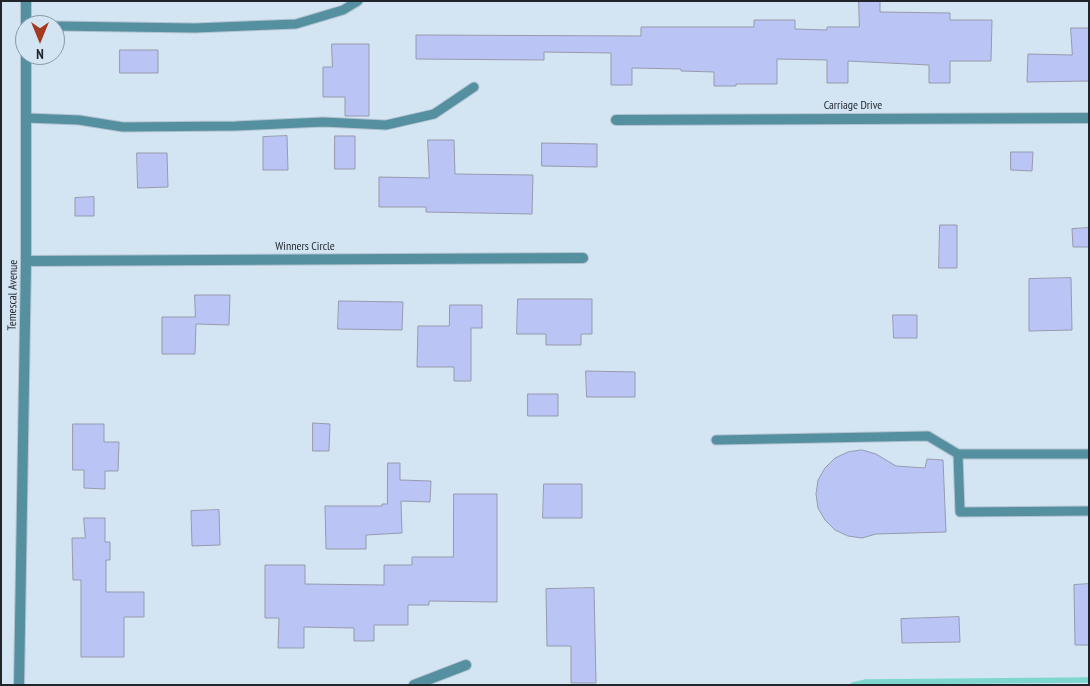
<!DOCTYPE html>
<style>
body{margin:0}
#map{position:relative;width:1090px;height:686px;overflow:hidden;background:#d3e4f3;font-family:"PT Sans Narrow",sans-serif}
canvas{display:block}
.frame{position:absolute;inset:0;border:2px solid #1f252b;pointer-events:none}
.north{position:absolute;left:15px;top:15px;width:50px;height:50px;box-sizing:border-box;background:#d3e4f3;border:1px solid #8b98a3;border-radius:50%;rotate:180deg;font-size:14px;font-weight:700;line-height:20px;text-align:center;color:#1f252b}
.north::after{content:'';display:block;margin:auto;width:18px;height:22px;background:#a33a20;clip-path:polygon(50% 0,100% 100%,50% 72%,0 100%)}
</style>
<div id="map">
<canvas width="1090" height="686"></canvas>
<div class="frame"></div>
<div class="north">N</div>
</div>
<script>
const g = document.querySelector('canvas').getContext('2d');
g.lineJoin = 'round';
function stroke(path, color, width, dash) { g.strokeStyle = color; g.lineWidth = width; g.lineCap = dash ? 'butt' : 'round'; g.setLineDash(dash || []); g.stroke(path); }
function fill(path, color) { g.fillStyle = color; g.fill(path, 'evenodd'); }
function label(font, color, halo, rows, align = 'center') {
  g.font = font + ' "PT Sans Narrow",sans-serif'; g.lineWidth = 4; g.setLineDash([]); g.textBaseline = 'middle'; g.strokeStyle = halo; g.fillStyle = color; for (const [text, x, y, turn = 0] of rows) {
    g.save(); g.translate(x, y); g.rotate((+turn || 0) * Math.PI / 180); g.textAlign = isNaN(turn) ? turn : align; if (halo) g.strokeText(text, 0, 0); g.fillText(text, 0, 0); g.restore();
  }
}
stroke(new Path2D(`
 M 853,685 L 866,682 L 1089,680`), '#7dd7ce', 5.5);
const building = new Path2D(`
 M 859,1 L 880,1 L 880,12 L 950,13 L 950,20 L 992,20 L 991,61 L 950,61 L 950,83 L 929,83 L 929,65 L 848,61 L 848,83 L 827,83 L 827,60 L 777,59 L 777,84 L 736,84 L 736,86 L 714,86 L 714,72 L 681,71 L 681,69 L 632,68 L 632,85 L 611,85 L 611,53 L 544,52 L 544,60 L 416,59 L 416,35 L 641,36 L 641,27 L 754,27 L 754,20 L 795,20 L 795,29 L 827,30 L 827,27 L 859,27 Z
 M 1071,28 L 1089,28 L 1089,81 L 1027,82 L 1028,54 L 1072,55 Z
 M 332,44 L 369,44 L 369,116 L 345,116 L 345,97 L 323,97 L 323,67 L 332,67 Z
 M 120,50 L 158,50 L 158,73 L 120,73 Z
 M 287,136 L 288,170 L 263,170 L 263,137 Z
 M 335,136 L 355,136 L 355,169 L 335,169 Z
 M 428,140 L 454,140 L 455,174 L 533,175 L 532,214 L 426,212 L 426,207 L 379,207 L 379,177 L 429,178 Z
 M 542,143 L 597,144 L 597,167 L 542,166 Z
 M 1011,152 L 1033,152 L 1032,171 L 1011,170 Z
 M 137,153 L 167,153 L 168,187 L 138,188 Z
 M 94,197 L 94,216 L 75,216 L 75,198 Z
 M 940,225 L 957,225 L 957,268 L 939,268 Z
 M 1089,228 L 1089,247 L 1073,247 L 1072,229 Z
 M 1071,278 L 1072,330 L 1029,331 L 1029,279 Z
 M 195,295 L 230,295 L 229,325 L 196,324 L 195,354 L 162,354 L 162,317 L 195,317 Z
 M 518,299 L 592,299 L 592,334 L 581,334 L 581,345 L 546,345 L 546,334 L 517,334 Z
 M 339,301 L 403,302 L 402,330 L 338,329 Z
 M 450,305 L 482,305 L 482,328 L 471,328 L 471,381 L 454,381 L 454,367 L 417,367 L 418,326 L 449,326 Z
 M 893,315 L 917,315 L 917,338 L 894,338 Z
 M 586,371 L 635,372 L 635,397 L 587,397 Z
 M 528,394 L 558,394 L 558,416 L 528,416 Z
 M 313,423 L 330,424 L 329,451 L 313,451 Z
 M 73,424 L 104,424 L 104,442 L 119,442 L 118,471 L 105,471 L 105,489 L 84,488 L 84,470 L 73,470 Z
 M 862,450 L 876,454 L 896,466 L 925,468 L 927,459 L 943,460 L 946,532 L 876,534 L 862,538 L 848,536 L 835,530 L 825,520 L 818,508 L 816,494 L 818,480 L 825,468 L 835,458 L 848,452 Z
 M 388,463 L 400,463 L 400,480 L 431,481 L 430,502 L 401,501 L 402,533 L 366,535 L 366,549 L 326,549 L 325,506 L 382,506 L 382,504 L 387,504 Z
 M 544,484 L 582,484 L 582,518 L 543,518 Z
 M 454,494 L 497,494 L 497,602 L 429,601 L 429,605 L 408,605 L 408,625 L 374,625 L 374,641 L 354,641 L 354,628 L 304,627 L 304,648 L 278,648 L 279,618 L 265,618 L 265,565 L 305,565 L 305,584 L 384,585 L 384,565 L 412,565 L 412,557 L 453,557 Z
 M 219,510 L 220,545 L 192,546 L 191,511 Z
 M 84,518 L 105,518 L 105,542 L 110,542 L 110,560 L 106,560 L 106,592 L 144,592 L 144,617 L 124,617 L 124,657 L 81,657 L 81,580 L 73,580 L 72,538 L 85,538 Z
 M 1089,584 L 1089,645 L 1075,645 L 1074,585 Z
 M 594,588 L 596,683 L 571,683 L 571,646 L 547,646 L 546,589 Z
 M 959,617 L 960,642 L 902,643 L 901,619 Z`);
fill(building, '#bac4f5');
stroke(building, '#969aad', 1);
const lane = new Path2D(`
 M 55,26 L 195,28 L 296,24 L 343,10 L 358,1
 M 26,118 L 79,120 L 123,127 L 236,126 L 323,122 L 386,125 L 434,114 L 474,87
 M 716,440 L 928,436 L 958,454 L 1089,454
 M 958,454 L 960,512 L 1089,511`);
const street = new Path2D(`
 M 26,25 L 26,1
 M 616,120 L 1089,118
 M 26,261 L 583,258
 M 19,685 L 26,261 L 26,55
 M 414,685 L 466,665`);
stroke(lane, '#b3c2cf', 11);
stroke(street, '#b3c2cf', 12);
stroke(lane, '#5490a0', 9);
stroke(street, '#5490a0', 10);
label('12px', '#1f252b', '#d3e4f3', [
 ["Carriage Drive",853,106],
 ["Winners Circle",305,247],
 ["Temescal Avenue",13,295,-89]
]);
</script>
